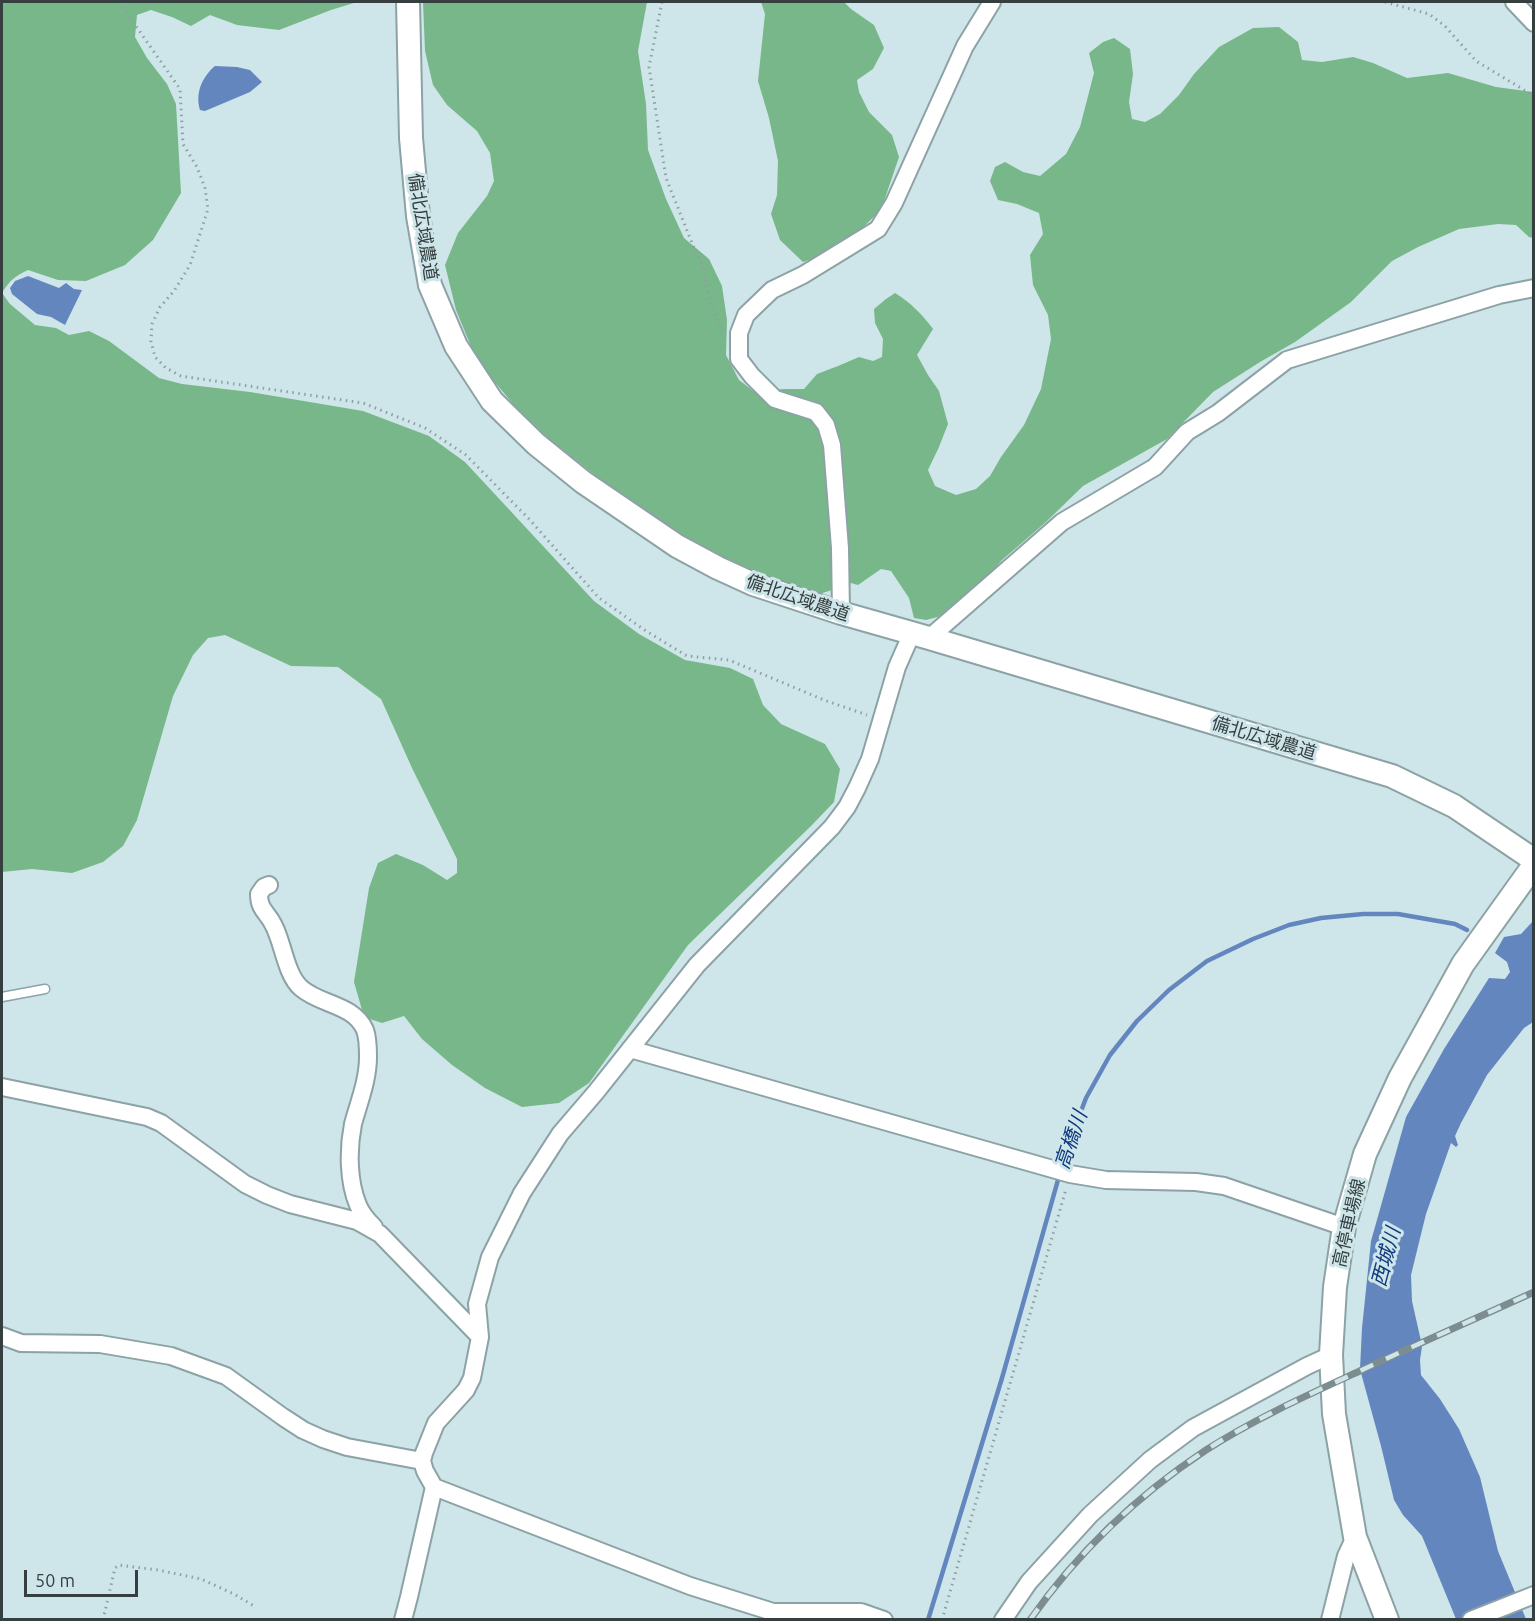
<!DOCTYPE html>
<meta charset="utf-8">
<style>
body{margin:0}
#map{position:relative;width:1535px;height:1621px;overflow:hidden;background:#cee6e9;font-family:Ubuntu,sans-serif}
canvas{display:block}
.frame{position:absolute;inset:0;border:3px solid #363f40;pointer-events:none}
.scale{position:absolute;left:24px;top:1570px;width:114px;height:27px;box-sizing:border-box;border:3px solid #363f40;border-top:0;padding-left:8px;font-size:18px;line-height:21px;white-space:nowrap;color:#363f40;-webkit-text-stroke:4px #cee6e9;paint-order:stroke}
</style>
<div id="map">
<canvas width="1535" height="1621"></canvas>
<div class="frame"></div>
<div class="scale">50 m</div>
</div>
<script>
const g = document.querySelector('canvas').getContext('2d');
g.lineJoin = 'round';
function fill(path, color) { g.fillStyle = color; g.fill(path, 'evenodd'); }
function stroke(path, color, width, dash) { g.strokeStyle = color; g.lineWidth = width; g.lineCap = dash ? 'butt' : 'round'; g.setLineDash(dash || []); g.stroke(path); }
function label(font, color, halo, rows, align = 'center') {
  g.font = font + ' Ubuntu,"Noto Sans JP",sans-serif'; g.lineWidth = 6; g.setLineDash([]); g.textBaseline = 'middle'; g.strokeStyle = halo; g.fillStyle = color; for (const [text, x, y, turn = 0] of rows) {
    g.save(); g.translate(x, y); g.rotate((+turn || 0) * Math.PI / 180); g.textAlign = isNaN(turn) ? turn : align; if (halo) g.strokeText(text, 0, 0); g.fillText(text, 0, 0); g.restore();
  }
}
fill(new Path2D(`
 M 2,2 L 357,2 L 331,10 L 279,30 L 237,25 L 210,15 L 191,26 L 172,17 L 151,10 L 137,15 L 135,37 L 147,58 L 167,84 L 176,104 L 181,193 L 153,240 L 125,265 L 86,281 L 58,280 L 28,270 C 15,276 9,281 2,293 L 10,304 L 35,325 L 56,328 L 69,335 L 89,331 L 109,341 L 159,378 L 182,384 L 250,392 L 363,411 L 429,436 L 465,462 L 594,601 L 639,634 L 685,660 L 730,668 L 753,679 L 763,705 L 781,724 L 825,744 L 840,769 L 834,802 L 811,826 L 688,945 L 589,1083 L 559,1103 L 522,1107 L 485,1088 L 452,1065 L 422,1039 L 404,1016 L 382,1023 L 364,1017 L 354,982 L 369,888 L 378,863 L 396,854 L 423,865 L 447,880 L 457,873 L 457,859 L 412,768 L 381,699 L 338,667 L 291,666 L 225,635 L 208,638 L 193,655 L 173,696 L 137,820 L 123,846 L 103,862 L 72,873 L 32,869 L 2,872 Z
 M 423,2 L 647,2 L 638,51 L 646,104 L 648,150 L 666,199 L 684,238 L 709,259 L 722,286 L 727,320 L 726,355 L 739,380 L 756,393 L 783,389 L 804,389 L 817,374 L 838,366 L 859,357 L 873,361 L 882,357 L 883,339 L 875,323 L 874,309 L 886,299 L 895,293 C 911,303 922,314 933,329 L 917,355 L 928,375 L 939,391 L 948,424 L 939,447 L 928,470 L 935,486 L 956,495 L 976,489 L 990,476 L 1001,457 L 1024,425 L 1041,389 L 1051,339 L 1048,315 L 1033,285 L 1030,255 L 1043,234 L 1039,213 L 1017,204 L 998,200 L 990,181 L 995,167 L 1005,162 L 1023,172 L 1040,176 L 1066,154 L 1080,127 L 1094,73 L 1089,53 L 1103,42 L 1114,38 L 1130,49 L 1133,74 L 1129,102 L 1132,119 L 1145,122 L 1160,114 L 1179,95 L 1194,74 L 1219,47 L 1253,28 L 1279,27 L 1298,42 L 1302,60 L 1322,62 L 1353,57 L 1373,63 L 1407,78 L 1448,73 L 1496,87 L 1533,92 L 1533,238 L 1529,237 L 1516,225 L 1498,224 L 1459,229 L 1418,247 L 1392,261 L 1351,302 L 1295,342 L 1260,362 L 1213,392 L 1167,439 L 1083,486 L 1046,522 L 1002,560 L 973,593 L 945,615 L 926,620 L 914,618 L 909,598 L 891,571 L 881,569 L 858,585 L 847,582 L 829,591 L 819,594 L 800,592 L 769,577 L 737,568 L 636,507 L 549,439 L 514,405 L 477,361 L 456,310 L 445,265 L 458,233 L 487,196 L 494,181 L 490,153 L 477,131 L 447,105 L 433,85 L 425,51 Z
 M 761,2 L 844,2 L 851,9 L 874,25 L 884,48 L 873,69 L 857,80 L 859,92 L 869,112 L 892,135 L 899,157 L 881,210 L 857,233 L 828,253 L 803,262 L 780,240 L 771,214 L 777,195 L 778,161 L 769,118 L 758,81 L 765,14 Z`), '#77b789');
fill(new Path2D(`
 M 215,66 L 237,67 L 250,70 L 262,82 L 250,92 L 205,111 L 200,110 C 195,93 202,77 215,66 Z
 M 28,276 L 59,288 L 66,283 L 74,289 L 82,290 L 65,325 L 51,317 L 37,314 L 12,294 L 10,288 L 15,281 Z
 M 1533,921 L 1533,1022 L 1524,1028 L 1487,1075 L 1461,1123 L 1455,1136 L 1458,1145 L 1456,1147 L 1451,1143 L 1426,1214 L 1411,1275 L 1412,1301 L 1421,1341 L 1360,1369 L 1362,1328 L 1371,1241 L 1406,1117 L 1444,1049 L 1489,978 L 1505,979 L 1510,972 L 1507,962 L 1495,953 L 1504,937 L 1521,934 Z
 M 1422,1346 L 1420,1360 L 1421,1375 L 1440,1399 L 1459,1429 L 1480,1477 L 1498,1551 L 1526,1619 L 1456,1619 L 1422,1536 L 1403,1515 L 1394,1500 L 1381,1446 L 1361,1373 Z`), '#6486bf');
stroke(new Path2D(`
 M 928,1620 L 1002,1378 L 1067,1148 L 1086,1098 L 1110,1055 L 1137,1021 L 1169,990 L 1207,961 L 1253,939 L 1289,925 L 1321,918 L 1363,914 L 1398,914 L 1455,924 L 1467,930`), '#6486bf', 4.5);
const lane = new Path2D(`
 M 2,997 L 45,989`);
const street = new Path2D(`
 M 1514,2 L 1534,23
 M 841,613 L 840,548 L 832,445 L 826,425 L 816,412 L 775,399 L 752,376 L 739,359 L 739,333 L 746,315 L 772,290 L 803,275 L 878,229 L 894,203 L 965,46 L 992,2
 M 929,638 L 1062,522 L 1155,467 L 1187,432 L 1218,413 L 1287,360 L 1499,295 L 1534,288
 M 269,885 L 264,887 L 259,894 C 259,911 268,912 274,926 C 283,943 286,975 301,988 C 320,1005 354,1004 365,1030 C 368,1038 368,1048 368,1057 C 368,1080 359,1102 353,1124 C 348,1149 348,1181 358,1205 C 361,1213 368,1221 374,1227
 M 630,1049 L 1070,1174 L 1106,1180 L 1196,1182 L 1224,1186 L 1344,1227
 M 2,1087 L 147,1117 L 161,1123 L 245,1184 L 267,1195 L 290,1204 L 357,1221 L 380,1234 L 480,1337
 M 2,1336 L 21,1343 L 100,1344 L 171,1356 L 226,1376 L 283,1417 L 303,1430 L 323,1439 L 347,1447 L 422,1461
 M 403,1620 L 409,1597 L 434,1487
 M 884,1620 L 861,1612 L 773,1612 L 690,1586 L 434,1487 L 425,1471 L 422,1461 L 424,1453 L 436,1423 L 466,1390 L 472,1378 L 480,1337 L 477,1304 L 490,1257 L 522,1193 L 560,1134 L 596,1092 L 697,965 L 832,827 L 847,807 L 857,788 L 870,759 L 897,667 L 912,633
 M 1003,1620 L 1029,1582 L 1090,1515 L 1150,1460 L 1193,1428 L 1307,1366 L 1331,1355
 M 1330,1620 L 1346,1556 L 1355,1537
 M 1471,1620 L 1534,1595`);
const secondary = new Path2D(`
 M 408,2 L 411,138 L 418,216 L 430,285 L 456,346 L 492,401 L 536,444 L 583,482 L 677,546 L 718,568 L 753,584 L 841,613 L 929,638 L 1392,776 L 1454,806 L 1534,860
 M 1387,1620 L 1355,1537 L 1334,1414 L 1331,1355 L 1335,1287 L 1344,1227 L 1365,1154 L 1400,1078 L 1463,964 L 1534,865`);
stroke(lane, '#8ca2a5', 11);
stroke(street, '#8ca2a5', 20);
stroke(secondary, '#8ca2a5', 26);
stroke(new Path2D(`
 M 119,2 L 180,89 L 183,144 L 197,167 L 205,188 L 208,209 L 190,265 L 174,291 L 160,307 L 152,324 L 151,341 L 155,357 L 166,368 L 181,376 L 363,403 L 425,428 L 466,455 L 529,519 L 599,598 L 646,631 L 687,656 L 729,660 L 824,700 L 867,715
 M 662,2 L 649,67 L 666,178 L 696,253 L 701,260 L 711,305 L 723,331
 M 1385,2 L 1429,14 L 1445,26 L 1476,61 L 1534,96
 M 103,1620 L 115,1568 L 119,1565 L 158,1570 L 201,1579 L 234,1594 L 254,1606
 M 942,1620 L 1066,1189`), '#8e9fa2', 3, [1.5, 4.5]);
stroke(lane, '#fff', 8);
stroke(street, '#fff', 16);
stroke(secondary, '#fff', 22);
const rail = new Path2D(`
 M 1030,1620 C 1077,1553 1138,1495 1206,1450 C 1256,1418 1310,1394 1364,1369 C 1420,1343 1477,1318 1534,1292`);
stroke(rail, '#7d8c8e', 7);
stroke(rail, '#cee6e9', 4.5, [14]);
label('18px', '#363f40', '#cee6e9', [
 ["備北広域農道",423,227,81],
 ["備北広域農道",798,598,19],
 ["備北広域農道",1264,738,17],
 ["高停車場線",1349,1223,-77]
]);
label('italic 20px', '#0f397d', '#cee6e9', [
 ["高橋川",1071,1140,-71],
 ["西城川",1386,1257,-75]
]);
</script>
